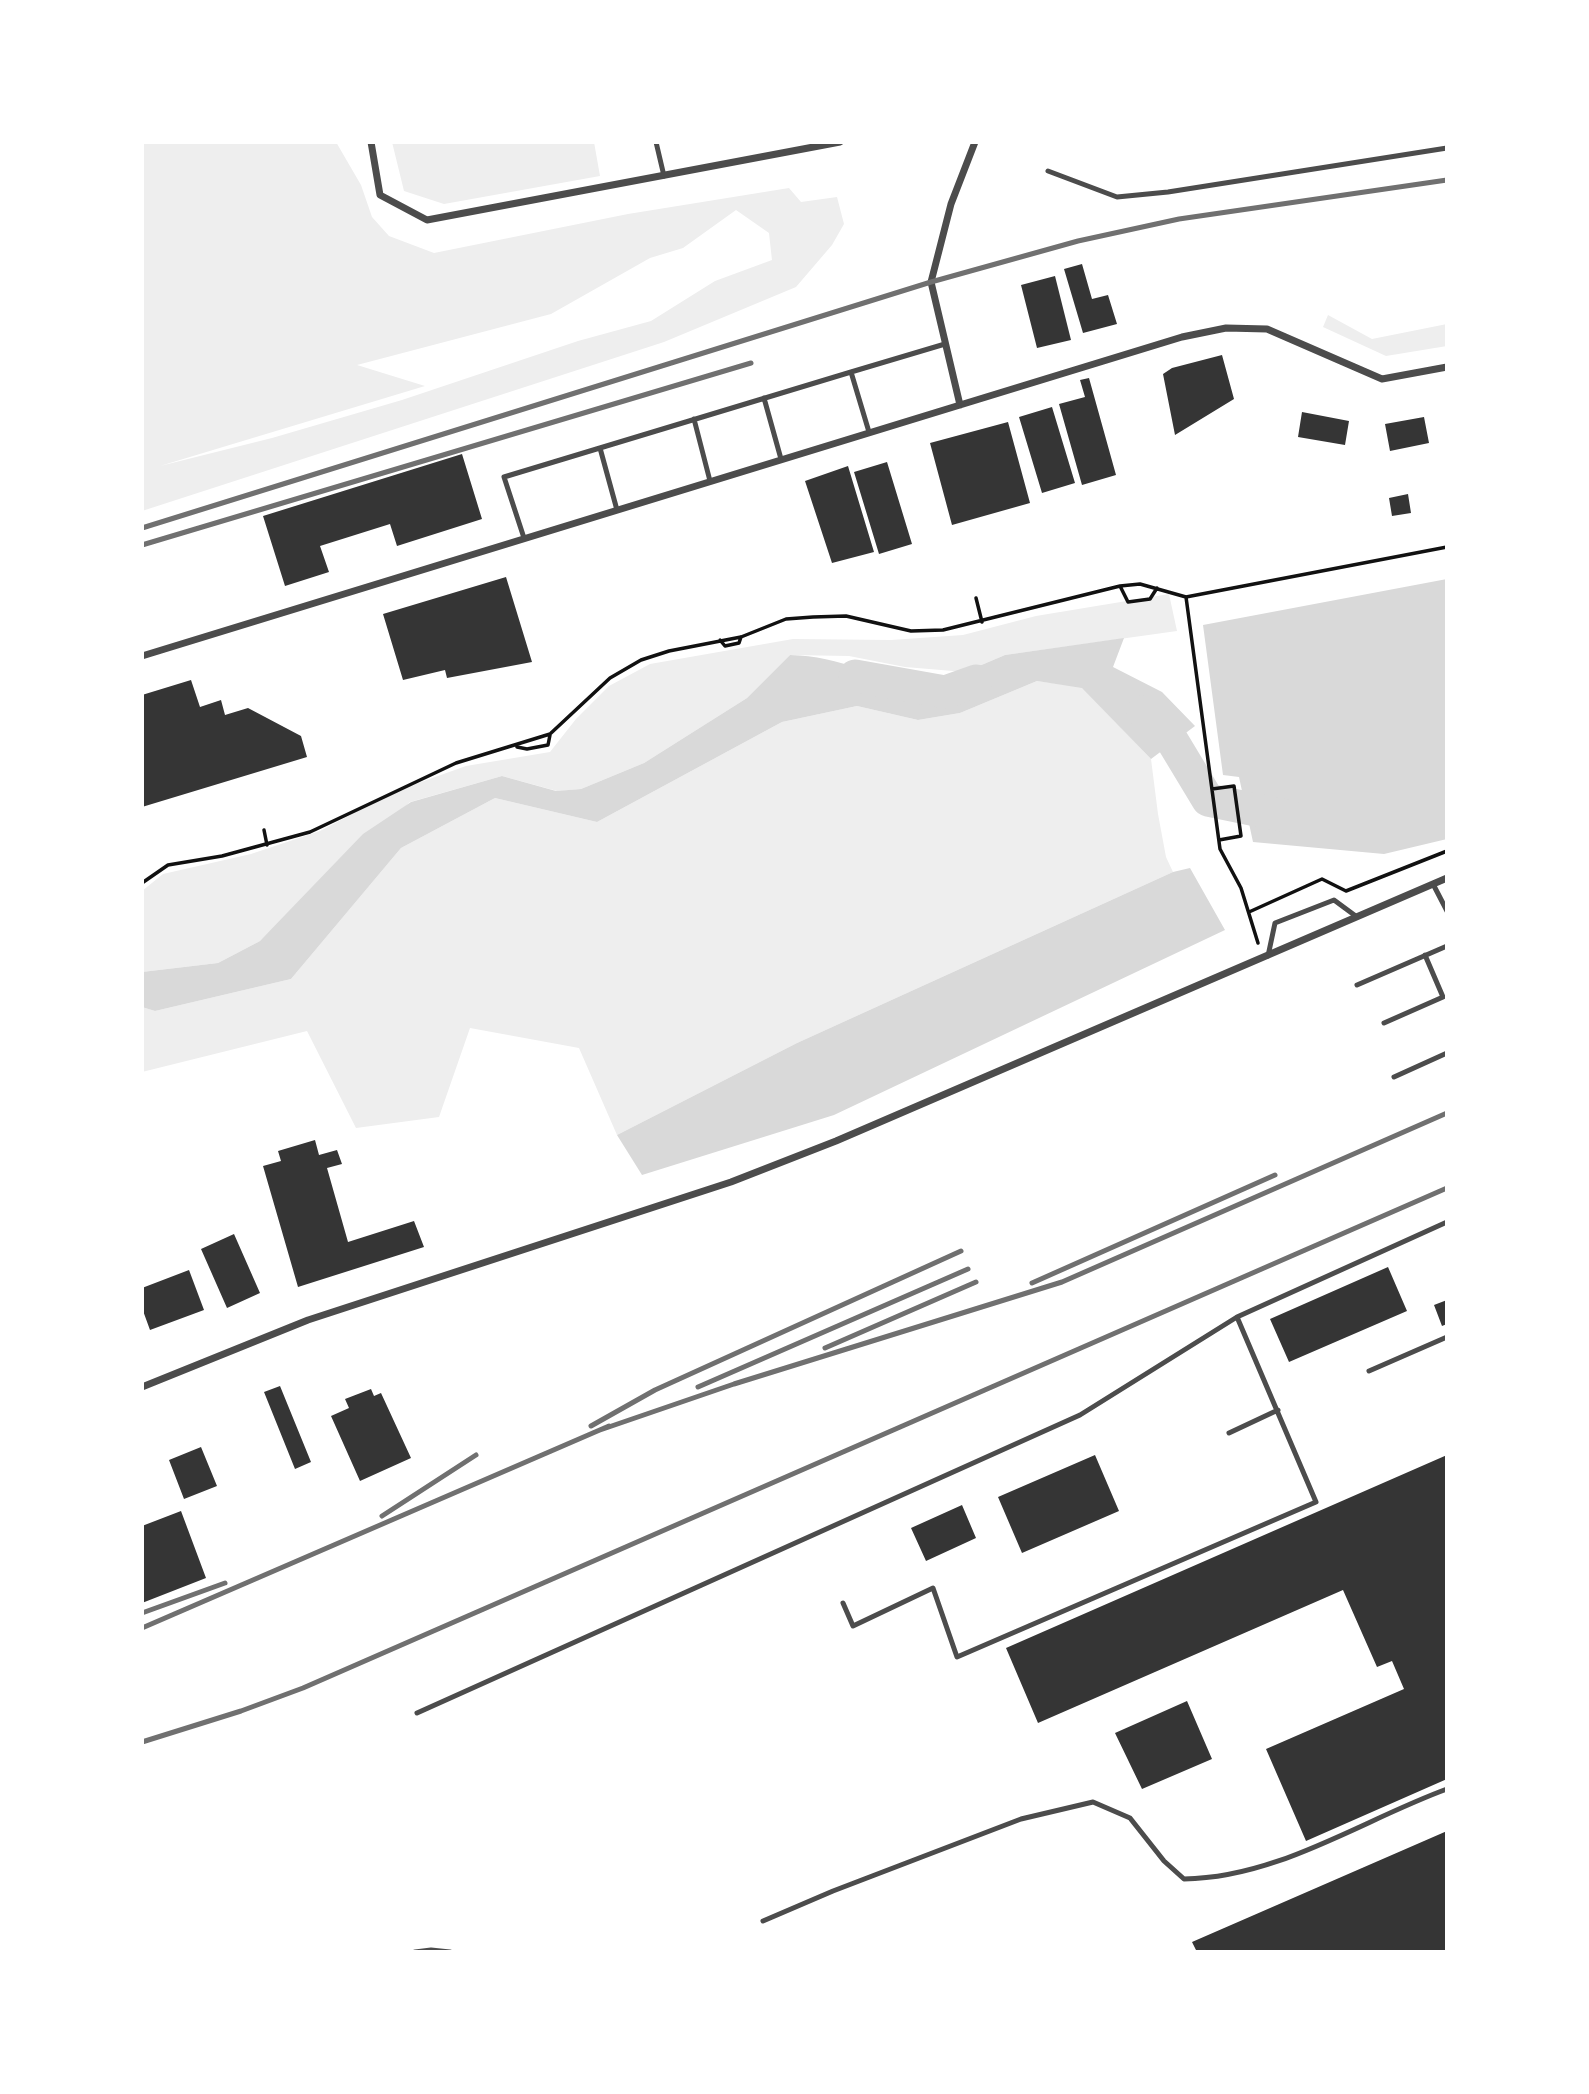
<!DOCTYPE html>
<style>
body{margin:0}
#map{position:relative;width:1589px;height:2094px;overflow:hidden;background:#fff;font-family:"Public Sans",sans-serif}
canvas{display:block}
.frame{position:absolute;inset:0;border:144px solid #fff;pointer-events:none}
</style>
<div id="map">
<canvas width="1589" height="2094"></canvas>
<div class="frame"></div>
</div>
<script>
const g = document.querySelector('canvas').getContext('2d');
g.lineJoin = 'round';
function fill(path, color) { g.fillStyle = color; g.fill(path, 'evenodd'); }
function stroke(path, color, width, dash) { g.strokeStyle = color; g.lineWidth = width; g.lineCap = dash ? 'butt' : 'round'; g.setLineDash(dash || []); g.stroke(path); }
fill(new Path2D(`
 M 142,142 L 336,142 L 361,185 L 372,217 L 389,236 L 434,253 L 628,214 L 789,188 L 801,202 L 837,197 L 844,224 L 832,245 L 796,287 L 664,342 L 142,511 ZM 736,210 L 769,233 L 772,260 L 715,281 L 651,321 L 578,341 L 402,400 L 272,438 L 160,466 L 425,386 L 357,365 L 551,314 L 650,258 L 683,248 Z
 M 392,142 L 594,142 L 600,176 L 444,204 L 404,191 Z
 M 1328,315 L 1372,339 L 1447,324 L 1447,346 L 1386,356 L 1323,327 Z
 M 1169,594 L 1177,631 L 1005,655 L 965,672 L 905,667 L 849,656 L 790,655 L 747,698 L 644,763 L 581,789 L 557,791 L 502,776 L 410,802 L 260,941 L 218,963 L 142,972 L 142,891 L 163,874 L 251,854 L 320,831 L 396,791 L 466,766 L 550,752 L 576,719 L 609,686 L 650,664 L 793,639 L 891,640 L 963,635 L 1036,616 Z
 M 1037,681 L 1082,687 L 1151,759 L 1158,814 L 1166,857 L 1173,872 L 797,1043 L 617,1135 L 579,1048 L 470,1028 L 439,1117 L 356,1128 L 307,1031 L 142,1072 L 142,1007 L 155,1011 L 291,979 L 401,848 L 495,798 L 597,822 L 782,722 L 857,706 L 918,720 L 960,713 Z`), '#eee');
fill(new Path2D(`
 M 1447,579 L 1447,839 L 1384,854 L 1253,842 L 1239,777 L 1223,775 L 1203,625 Z
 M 1124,638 L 1113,667 L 1162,692 L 1195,726 L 1151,759 L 1082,688 L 1037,681 L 960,713 L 918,720 L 857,706 L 782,722 L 597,822 L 495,798 L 401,848 L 291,979 L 155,1011 L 142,1007 L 142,972 L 218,963 L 260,941 L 363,834 L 411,802 L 502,776 L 556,791 L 581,789 L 644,763 L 747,698 L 790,655 C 840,656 880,677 925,696 L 965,672 L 1005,655 Z
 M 1190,868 L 1225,930 L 834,1115 L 642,1175 L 617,1135 L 797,1043 L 1173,872 Z`), '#d9d9d9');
stroke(new Path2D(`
 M 855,676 L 945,692 L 976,681
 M 1143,712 L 1173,742 L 1208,800 L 1290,817`), '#d9d9d9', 33);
fill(new Path2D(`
 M 1082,264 L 1092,299 L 1108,295 L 1117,324 L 1083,333 L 1064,269 Z
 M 1055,276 L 1071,340 L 1037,348 L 1021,285 Z
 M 1222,355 L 1234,399 L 1175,435 L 1163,374 L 1172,368 Z
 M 1089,378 L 1116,475 L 1082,485 L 1059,404 L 1085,397 L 1080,380 Z
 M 1052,407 L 1075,483 L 1042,493 L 1019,417 Z
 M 1302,412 L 1349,421 L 1345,445 L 1298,437 Z
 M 1424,417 L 1429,443 L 1390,451 L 1385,424 Z
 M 1008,422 L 1030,503 L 952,525 L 930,443 Z
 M 462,454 L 482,519 L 397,546 L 390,524 L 320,546 L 329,572 L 285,586 L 263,516 Z
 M 887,462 L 912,544 L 879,554 L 854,472 Z
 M 848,466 L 874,552 L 832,563 L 805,481 Z
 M 1408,494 L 1411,513 L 1392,516 L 1389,498 Z
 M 506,577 L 532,662 L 447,678 L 445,670 L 403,680 L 383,614 Z
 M 191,680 L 200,707 L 221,700 L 225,715 L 248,708 L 301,736 L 307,757 L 142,807 L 142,695 Z
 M 315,1140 L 319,1155 L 337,1150 L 342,1164 L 327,1168 L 348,1242 L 414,1221 L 424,1247 L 298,1287 L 263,1166 L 281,1161 L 278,1151 Z
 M 234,1234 L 260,1293 L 227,1308 L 201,1249 Z
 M 1388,1267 L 1407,1311 L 1289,1362 L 1270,1319 Z
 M 189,1270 L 204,1310 L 150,1330 L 142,1308 L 142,1288 Z
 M 1447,1300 L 1447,1324 L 1442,1326 L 1434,1305 Z
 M 280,1386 L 311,1462 L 295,1469 L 264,1392 Z
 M 371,1389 L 374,1396 L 381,1393 L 411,1458 L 360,1481 L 331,1416 L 349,1408 L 345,1399 Z
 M 201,1447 L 217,1486 L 184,1499 L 169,1460 Z
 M 1095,1455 L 1119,1511 L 1022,1553 L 998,1497 Z
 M 1447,1455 L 1447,1779 L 1306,1841 L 1266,1749 L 1404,1689 L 1392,1661 L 1377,1667 L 1343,1590 L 1038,1723 L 1006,1648 Z
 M 962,1505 L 976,1538 L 926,1561 L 911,1528 Z
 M 181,1511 L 206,1578 L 142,1603 L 142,1526 Z
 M 1187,1701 L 1212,1759 L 1142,1789 L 1115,1733 Z
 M 1447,1831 L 1447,1952 L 1197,1952 L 1192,1942 Z`), '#353535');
stroke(new Path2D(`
 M 1120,586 L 1128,602 L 1150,599 L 1157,588
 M 1186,597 L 1220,849 L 1241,888 L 1258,943
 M 976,598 L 982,622
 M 720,640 L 725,646 L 739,643 L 741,637
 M 517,747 L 527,749 L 548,745 L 550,735
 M 1212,789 L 1234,786 L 1241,836 L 1219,840
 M 264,830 L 267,845
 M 142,883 L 168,865 L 222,856 L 310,832 L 456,763 L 550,734 L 610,678 L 641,660 L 669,651 L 741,637 L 786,619 L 813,617 L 846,616 L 911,631 L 943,630 L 1120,586 L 1140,584 L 1186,597 L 1447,547
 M 1249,912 L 1322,879 L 1346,891 L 1447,851`), '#111', 3.5);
stroke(new Path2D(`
 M 656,142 L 664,176
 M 1048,171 L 1117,197 L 1168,192 L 1447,148
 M 764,398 L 781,459
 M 694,419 L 710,481
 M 869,432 L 851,372 L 945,344
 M 600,448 L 617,510
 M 524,538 L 504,477 L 851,372
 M 1433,884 L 1447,911
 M 1268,956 L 1275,923 L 1334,900 L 1357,917
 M 1357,985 L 1447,946
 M 1384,1023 L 1443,997 L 1425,955
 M 1394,1077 L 1447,1053
 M 1369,1371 L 1447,1337
 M 1229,1433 L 1278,1410
 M 843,1603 L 853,1626 L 933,1588 L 957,1657 L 1316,1502 L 1237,1317
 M 417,1713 L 1080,1415 L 1237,1317 L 1447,1222
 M 763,1921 L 833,1891 L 1021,1819 L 1093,1802 L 1130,1818 L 1164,1861 L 1184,1879 C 1278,1878 1362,1820 1447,1789
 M 415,1952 L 431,1950 L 450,1952`), '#4c4c4c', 5);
stroke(new Path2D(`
 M 371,142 L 380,195 L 427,220 L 840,142
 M 960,405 L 931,282 L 951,204 L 975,142
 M 142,656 L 960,405 L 1182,337 L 1226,328 L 1267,329 L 1382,379 L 1447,367
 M 142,1387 L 308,1320 L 731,1182 L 836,1141 L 1447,878`), '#4c4c4c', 7);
stroke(new Path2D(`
 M 142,528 L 931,282 L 1078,241 L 1179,219 L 1447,180
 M 142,545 L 751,363
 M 1032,1283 L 1275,1175
 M 825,1348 L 976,1282
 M 698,1387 L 968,1269
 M 591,1426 L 655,1390 L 961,1251
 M 600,1430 L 734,1384 L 1062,1282 L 1447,1113
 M 382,1516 L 476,1455
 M 142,1613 L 225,1583
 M 142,1628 L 609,1426
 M 142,1742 L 241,1711 L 303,1688 L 1447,1188`), '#707070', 5);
</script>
